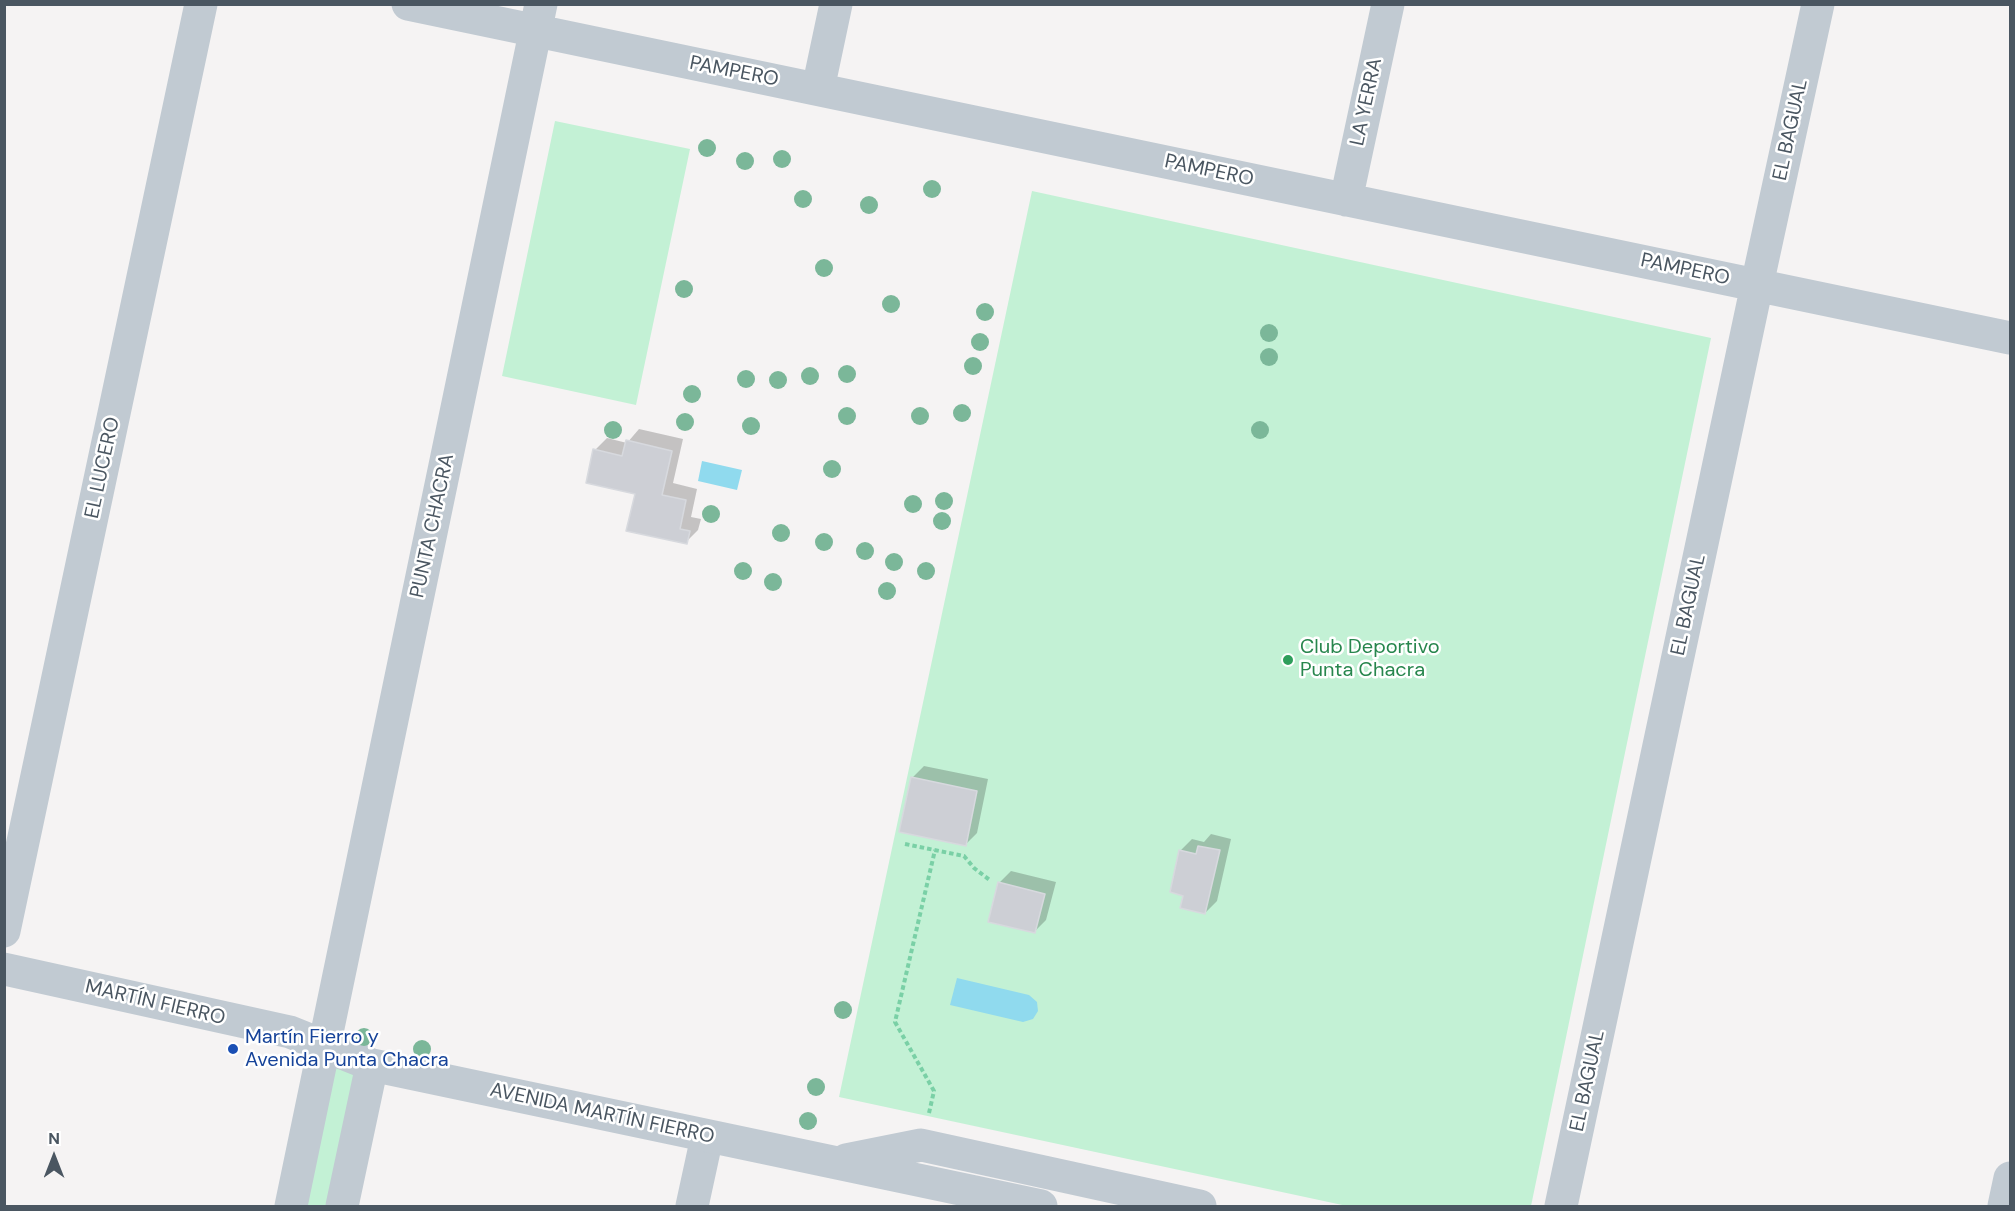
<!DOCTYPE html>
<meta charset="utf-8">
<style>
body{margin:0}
#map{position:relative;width:2015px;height:1211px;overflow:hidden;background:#f5f3f3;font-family:"DM Sans",sans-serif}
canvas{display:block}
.frame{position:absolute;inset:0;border:6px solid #4a5661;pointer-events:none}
.north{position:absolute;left:24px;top:1127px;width:60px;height:60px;-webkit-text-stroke:4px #fff;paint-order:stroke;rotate:0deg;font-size:16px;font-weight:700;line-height:24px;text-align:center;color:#4a5661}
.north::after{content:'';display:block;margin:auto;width:21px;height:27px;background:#4a5661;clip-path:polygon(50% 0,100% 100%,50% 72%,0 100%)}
</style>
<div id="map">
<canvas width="2015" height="1211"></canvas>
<div class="frame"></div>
<div class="north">N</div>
</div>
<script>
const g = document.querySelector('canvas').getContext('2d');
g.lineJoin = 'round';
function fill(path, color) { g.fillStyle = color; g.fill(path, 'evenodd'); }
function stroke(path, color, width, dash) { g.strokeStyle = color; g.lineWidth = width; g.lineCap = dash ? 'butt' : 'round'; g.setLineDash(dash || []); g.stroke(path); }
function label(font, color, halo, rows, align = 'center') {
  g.font = font + ' "DM Sans",sans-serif'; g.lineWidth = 5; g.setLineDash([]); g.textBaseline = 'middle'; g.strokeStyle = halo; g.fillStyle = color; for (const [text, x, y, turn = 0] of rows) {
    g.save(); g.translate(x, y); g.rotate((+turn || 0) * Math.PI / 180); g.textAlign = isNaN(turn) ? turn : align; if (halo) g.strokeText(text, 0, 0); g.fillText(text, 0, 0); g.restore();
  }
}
fill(new Path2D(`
 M 555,121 L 690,149 L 636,405 L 502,376 Z
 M 1032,191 L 1711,338 L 1531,1206 L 1347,1206 L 839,1097 Z
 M 324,1047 L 372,1065 L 342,1206 L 291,1206 Z`), '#c3f1d5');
fill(new Path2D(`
 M 702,461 L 742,470 L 737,490 L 698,481 Z
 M 957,978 L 1029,995 L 1037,1002 L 1038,1011 L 1033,1019 L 1023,1022 L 950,1005 Z`), '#90daee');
fill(new Path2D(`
 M 639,429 L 683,439 L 673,483 L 697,489 L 691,517 L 701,519 L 698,530 L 686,542 L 595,450 L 607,438 L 627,443 Z
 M 924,766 L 988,779 L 977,833 L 965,845 L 912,778 Z
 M 1211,834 L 1231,839 L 1217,901 L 1205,913 L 1185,895 L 1180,851 L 1192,839 L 1204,842 Z
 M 1011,871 L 1056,882 L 1046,920 L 1034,932 L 999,883 Z`), '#0003');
const building = new Path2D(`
 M 626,440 L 672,451 L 662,495 L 686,500 L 680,529 L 690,531 L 687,544 L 626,531 L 635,494 L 586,483 L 593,449 L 622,456 Z
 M 911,777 L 977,791 L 966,846 L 899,832 Z
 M 1198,846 L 1220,850 L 1205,914 L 1180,908 L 1183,896 L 1170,892 L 1179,850 L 1196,854 Z
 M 998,882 L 1045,894 L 1035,933 L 988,922 Z`);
fill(building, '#cdcfd5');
stroke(building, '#d7d9de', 1.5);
stroke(new Path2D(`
 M 905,844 L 964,856 L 974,868 L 991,881
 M 929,1113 L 934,1091 L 895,1022 L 935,850`), '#7ad0a6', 4, [4.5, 3]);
stroke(new Path2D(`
 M 408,4 L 2010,338
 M 818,89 L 836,4
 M 1346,200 L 1388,4
 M 4,931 L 201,4
 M 324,1047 L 541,4
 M 692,1206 L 707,1137
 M 1561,1206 L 1757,285 L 1818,4
 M 2004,1206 L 2010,1178`), '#c1cad2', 33);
stroke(new Path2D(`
 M 4,969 L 290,1032 L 372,1065 L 1041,1206
 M 846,1160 L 921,1145 L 1200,1206
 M 291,1206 L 324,1047
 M 342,1206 L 372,1065`), '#c1cad2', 33);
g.fillStyle = '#7bb799';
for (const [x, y] of [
 [707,148],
 [782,159],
 [745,161],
 [932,189],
 [803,199],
 [869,205],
 [824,268],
 [684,289],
 [891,304],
 [985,312],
 [1269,333],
 [980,342],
 [1269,357],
 [973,366],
 [847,374],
 [810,376],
 [746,379],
 [778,380],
 [692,394],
 [962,413],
 [847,416],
 [920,416],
 [685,422],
 [751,426],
 [613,430],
 [1260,430],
 [832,469],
 [944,501],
 [913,504],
 [711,514],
 [942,521],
 [781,533],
 [824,542],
 [865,551],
 [894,562],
 [743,571],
 [926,571],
 [773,582],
 [887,591],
 [843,1010],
 [364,1037],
 [422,1049],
 [816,1087],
 [808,1121]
]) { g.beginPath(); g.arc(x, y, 9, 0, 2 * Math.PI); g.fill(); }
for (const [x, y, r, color] of [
 [1288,660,6,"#2e9e5b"],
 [233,1049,6,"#1a4fb4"]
]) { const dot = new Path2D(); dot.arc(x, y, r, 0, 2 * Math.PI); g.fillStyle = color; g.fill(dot); stroke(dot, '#fff', 2); }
label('20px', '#4a5661', '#fff', [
 ["PAMPERO",734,72,11],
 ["LA YERRA",1367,102,-78],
 ["EL BAGUAL",1791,130,-78],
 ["PAMPERO",1209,171,12],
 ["PAMPERO",1685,270,12],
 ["EL LUCERO",103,468,-78],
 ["PUNTA CHACRA",433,526,-78],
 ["EL BAGUAL",1689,605,-78],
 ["MARTÍN FIERRO",155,1003,13],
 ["EL BAGUAL",1588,1081,-78],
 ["AVENIDA MARTÍN FIERRO",602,1114,12]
]);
label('20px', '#27864d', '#fff', [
 ["Club Deportivo",1300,648],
 ["Punta Chacra",1300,671]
], 'left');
label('20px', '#164399', '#fff', [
 ["Martín Fierro y",245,1038],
 ["Avenida Punta Chacra",245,1061]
], 'left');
</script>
